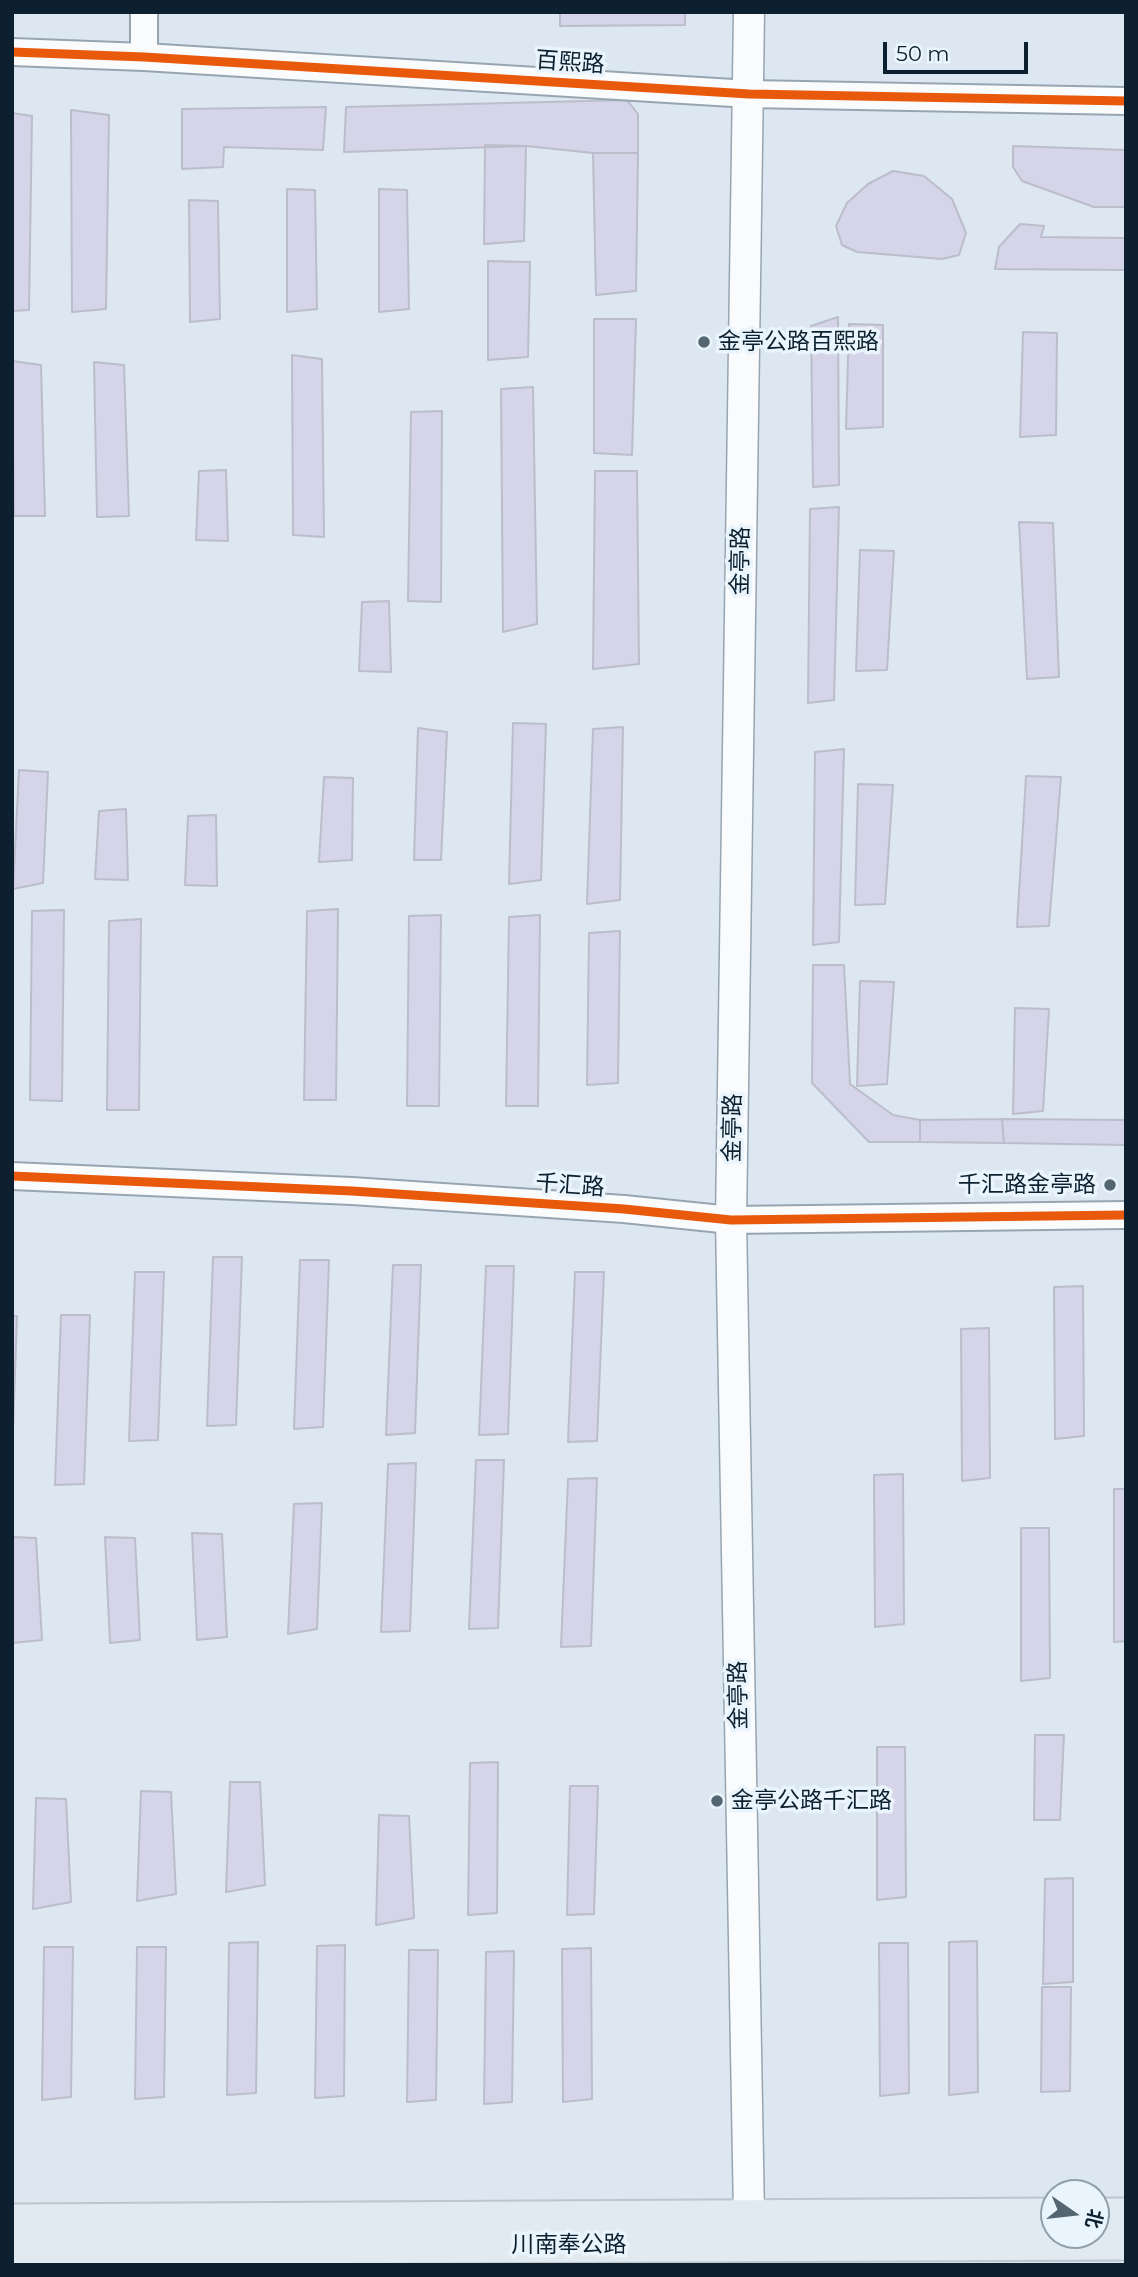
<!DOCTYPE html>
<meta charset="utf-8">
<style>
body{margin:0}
#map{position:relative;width:1138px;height:2277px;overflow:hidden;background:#dce7f1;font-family:Montserrat,"Noto Sans SC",sans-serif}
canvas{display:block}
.frame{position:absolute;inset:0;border:14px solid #0c202f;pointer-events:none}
.north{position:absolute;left:1040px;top:2179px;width:70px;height:70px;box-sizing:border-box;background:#eaf4fc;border:2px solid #919faa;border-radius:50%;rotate:104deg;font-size:19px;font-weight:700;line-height:28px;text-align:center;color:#0c202f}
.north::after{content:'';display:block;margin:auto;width:24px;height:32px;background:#556673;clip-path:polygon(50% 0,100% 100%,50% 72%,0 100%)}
.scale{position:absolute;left:883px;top:42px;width:145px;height:32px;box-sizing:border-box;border:4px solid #0c202f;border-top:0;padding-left:9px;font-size:21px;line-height:24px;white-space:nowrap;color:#0c202f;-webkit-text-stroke:5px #eaf4fc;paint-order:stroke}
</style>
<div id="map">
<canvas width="1138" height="2277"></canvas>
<div class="frame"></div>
<div class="north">北</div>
<div class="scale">50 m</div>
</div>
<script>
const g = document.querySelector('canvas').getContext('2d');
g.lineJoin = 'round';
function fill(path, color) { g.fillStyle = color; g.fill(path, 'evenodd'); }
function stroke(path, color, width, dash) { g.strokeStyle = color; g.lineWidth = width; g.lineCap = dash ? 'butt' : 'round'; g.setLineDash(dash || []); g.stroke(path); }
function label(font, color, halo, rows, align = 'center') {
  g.font = font + ' Montserrat,"Noto Sans SC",sans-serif'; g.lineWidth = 7; g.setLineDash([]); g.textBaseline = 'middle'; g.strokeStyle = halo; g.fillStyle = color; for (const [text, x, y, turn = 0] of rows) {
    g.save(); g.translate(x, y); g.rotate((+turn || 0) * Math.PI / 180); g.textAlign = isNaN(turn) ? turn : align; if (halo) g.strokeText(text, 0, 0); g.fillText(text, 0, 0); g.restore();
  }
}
const building = new Path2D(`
 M 560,12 L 685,12 L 685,25 L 560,26 Z
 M 627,100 L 638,114 L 638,153 L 593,153 L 526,146 L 344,152 L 346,107 Z
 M 326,107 L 323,150 L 224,147 L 223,167 L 182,169 L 182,109 Z
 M 71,110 L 109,115 L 106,309 L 72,312 Z
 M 12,113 L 32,116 L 29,310 L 12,311 Z
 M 485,145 L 526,146 L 524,241 L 484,244 Z
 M 1013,146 L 1126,150 L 1126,207 L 1094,207 L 1022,181 L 1013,167 Z
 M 593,153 L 638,153 L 636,291 L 596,295 Z
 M 893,171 L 924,176 L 952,199 L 966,233 L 959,255 L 942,259 L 857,252 L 842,245 L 836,226 L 847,203 L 868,184 Z
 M 287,189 L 315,190 L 317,309 L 287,312 Z
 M 379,189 L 407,190 L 409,309 L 379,312 Z
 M 189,200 L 218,201 L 220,319 L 190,322 Z
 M 1020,224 L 1044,226 L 1041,237 L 1126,238 L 1126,270 L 995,269 L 999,247 Z
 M 488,261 L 530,262 L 528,357 L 488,360 Z
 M 838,317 L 839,485 L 813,487 L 811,326 Z
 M 594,319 L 636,319 L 632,455 L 594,453 Z
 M 849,324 L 883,325 L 883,427 L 846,429 Z
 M 1023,332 L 1057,333 L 1056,435 L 1020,437 Z
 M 292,355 L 322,359 L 324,537 L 293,535 Z
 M 12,361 L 41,365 L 45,516 L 14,516 Z
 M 94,362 L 124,365 L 129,516 L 97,517 Z
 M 533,387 L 537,624 L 503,632 L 501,389 Z
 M 442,411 L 441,602 L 408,601 L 411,412 Z
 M 226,470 L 228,541 L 196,540 L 199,471 Z
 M 595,471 L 637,471 L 639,664 L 593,669 Z
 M 839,507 L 834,700 L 808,703 L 810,509 Z
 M 1019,522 L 1053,523 L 1059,677 L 1027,679 Z
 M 860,550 L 894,551 L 887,670 L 856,671 Z
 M 389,601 L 391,672 L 359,671 L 362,602 Z
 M 513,723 L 546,724 L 541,880 L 509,884 Z
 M 623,727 L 620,900 L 587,904 L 593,729 Z
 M 418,728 L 447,732 L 441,860 L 414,860 Z
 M 844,749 L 839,942 L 813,945 L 815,752 Z
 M 19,770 L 48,772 L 43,883 L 13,889 Z
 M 1026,776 L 1061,777 L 1049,926 L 1017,927 Z
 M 324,777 L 353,778 L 352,860 L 319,862 Z
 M 858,784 L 893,785 L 885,904 L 855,905 Z
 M 126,809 L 128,880 L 95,879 L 99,811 Z
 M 216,815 L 217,886 L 185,885 L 188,816 Z
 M 338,909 L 336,1100 L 304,1100 L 307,911 Z
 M 64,910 L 62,1101 L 30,1100 L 32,911 Z
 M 441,915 L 439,1106 L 407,1106 L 409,916 Z
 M 540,915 L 538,1106 L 506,1106 L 509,917 Z
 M 141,919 L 139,1110 L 107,1110 L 109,921 Z
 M 620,931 L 618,1083 L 587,1085 L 589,933 Z
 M 813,965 L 844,965 L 850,1084 L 893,1115 L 920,1120 L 920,1142 L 869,1142 L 812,1083 Z
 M 860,981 L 894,982 L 887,1084 L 857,1086 Z
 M 1015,1008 L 1049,1009 L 1043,1111 L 1013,1114 Z
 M 1002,1119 L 1126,1120 L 1126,1145 L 1004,1143 Z
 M 1002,1119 L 1004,1143 L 920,1142 L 920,1120 Z
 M 213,1257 L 242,1257 L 236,1425 L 207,1426 Z
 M 300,1260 L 329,1260 L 323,1427 L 294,1429 Z
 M 393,1265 L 421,1265 L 415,1433 L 386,1435 Z
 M 486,1266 L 514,1266 L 508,1434 L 479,1435 Z
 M 135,1272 L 164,1272 L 158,1440 L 129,1441 Z
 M 575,1272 L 604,1272 L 597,1441 L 568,1442 Z
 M 1083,1286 L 1084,1436 L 1055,1439 L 1054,1287 Z
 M 61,1315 L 90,1315 L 84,1484 L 55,1485 Z
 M 12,1316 L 17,1316 L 12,1459 Z
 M 989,1328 L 990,1478 L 962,1481 L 961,1329 Z
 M 476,1460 L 504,1460 L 498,1628 L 469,1629 Z
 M 416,1463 L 410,1631 L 381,1632 L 388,1464 Z
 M 903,1474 L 904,1624 L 875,1627 L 874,1475 Z
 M 597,1478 L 591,1646 L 561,1647 L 568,1479 Z
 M 1114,1489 L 1126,1489 L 1126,1641 L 1114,1642 Z
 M 322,1503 L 317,1629 L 288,1634 L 294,1504 Z
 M 1021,1528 L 1049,1528 L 1050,1678 L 1021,1681 Z
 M 192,1533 L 222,1534 L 227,1637 L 197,1640 Z
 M 12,1537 L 36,1538 L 42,1640 L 12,1643 Z
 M 105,1537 L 135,1538 L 140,1640 L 110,1643 Z
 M 1035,1735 L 1064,1735 L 1060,1820 L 1034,1820 Z
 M 877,1747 L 905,1747 L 906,1897 L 877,1900 Z
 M 498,1762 L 497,1913 L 468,1915 L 470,1763 Z
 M 230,1782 L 260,1782 L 265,1885 L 226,1892 Z
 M 570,1786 L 598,1786 L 594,1914 L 567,1915 Z
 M 141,1791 L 171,1792 L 176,1894 L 137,1901 Z
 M 36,1798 L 66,1799 L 71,1902 L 33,1909 Z
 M 379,1815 L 409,1816 L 414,1918 L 376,1925 Z
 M 1073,1878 L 1073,1982 L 1043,1984 L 1045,1879 Z
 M 977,1941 L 978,2092 L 949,2095 L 949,1942 Z
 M 258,1942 L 256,2093 L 227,2095 L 229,1943 Z
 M 879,1943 L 908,1943 L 909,2093 L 880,2096 Z
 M 345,1945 L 344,2096 L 315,2098 L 317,1946 Z
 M 44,1947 L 73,1947 L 71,2097 L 42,2100 Z
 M 137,1947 L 166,1947 L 164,2097 L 135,2099 Z
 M 591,1948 L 592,2099 L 563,2102 L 562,1949 Z
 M 409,1950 L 438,1950 L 436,2100 L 407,2102 Z
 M 514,1951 L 512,2102 L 484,2104 L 486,1952 Z
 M 1042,1987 L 1071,1987 L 1070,2091 L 1041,2092 Z`);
fill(building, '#d6d4e9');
stroke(building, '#bcbdcb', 2);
const tertiary = new Path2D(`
 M 144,12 L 144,57
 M 12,52 L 144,57 L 749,94 L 1126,101
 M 12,1176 L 352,1191 L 624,1209 L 731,1220 L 1126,1215`);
const secondary = new Path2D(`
 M 749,12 L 731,1220 L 749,2216 L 751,2241`);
const primary = new Path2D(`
 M 1096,2215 L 1126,2215
 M 12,2221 L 1054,2215
 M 12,2248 L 1126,2243`);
stroke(tertiary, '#97a5b1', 30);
stroke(secondary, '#97a5b1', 33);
stroke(primary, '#bdc5cd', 37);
stroke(tertiary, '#fafbfd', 26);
stroke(secondary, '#fafbfd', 30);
stroke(primary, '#e1eaf1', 33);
stroke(new Path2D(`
 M 12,52 L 144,57 L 749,94 L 1126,101
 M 12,1176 L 352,1191 L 624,1209 L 731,1220 L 1126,1215`), '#e8590c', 9);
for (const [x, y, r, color] of [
 [704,342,7,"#556673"],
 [1110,1185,7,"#556673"],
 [717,1801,7,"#556673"]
]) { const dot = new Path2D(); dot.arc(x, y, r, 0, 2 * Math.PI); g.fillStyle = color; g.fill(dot); stroke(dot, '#eaf4fc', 2.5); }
label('23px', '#0c202f', '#eaf4fc', [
 ["百熙路",570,63,4],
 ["金亭路",741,561,-89],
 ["金亭路",733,1128,-89],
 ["千汇路",570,1186,4],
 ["金亭路",739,1695,-91],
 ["川南奉公路",569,2245]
]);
label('23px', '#0c202f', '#eaf4fc', [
 ["金亭公路百熙路",718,342],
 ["千汇路金亭路",1096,1185,"right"],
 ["金亭公路千汇路",731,1801]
], 'left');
</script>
